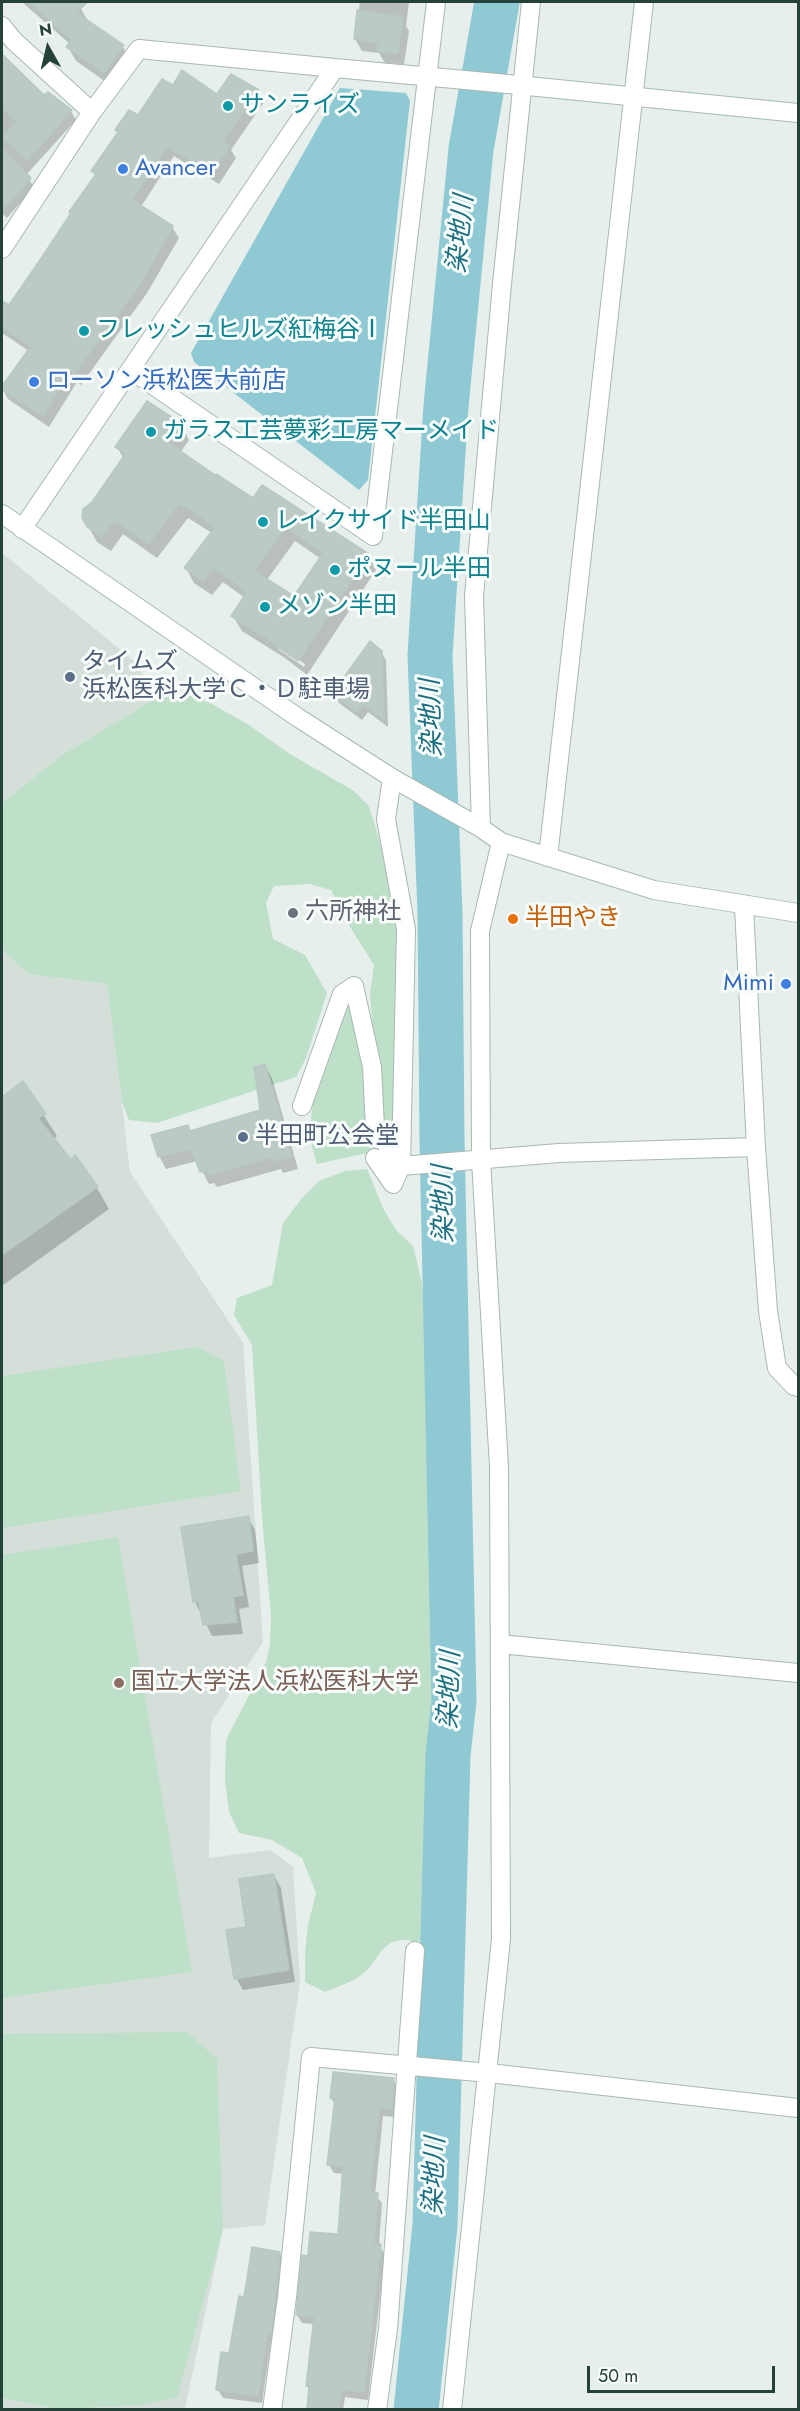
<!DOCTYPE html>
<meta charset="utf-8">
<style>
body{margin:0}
#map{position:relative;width:800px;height:2411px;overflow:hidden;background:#e6efeb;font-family:Jost,sans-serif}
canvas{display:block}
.frame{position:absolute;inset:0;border:3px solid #24423a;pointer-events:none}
.north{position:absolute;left:18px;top:18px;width:60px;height:60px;-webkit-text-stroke:4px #f7fbf9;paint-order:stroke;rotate:352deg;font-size:16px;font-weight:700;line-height:24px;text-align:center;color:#24423a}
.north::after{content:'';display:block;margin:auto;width:21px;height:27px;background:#24423a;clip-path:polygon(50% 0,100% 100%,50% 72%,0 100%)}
.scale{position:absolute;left:587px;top:2366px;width:188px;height:27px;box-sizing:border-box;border:3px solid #24423a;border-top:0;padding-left:8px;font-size:18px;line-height:21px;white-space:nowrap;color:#24423a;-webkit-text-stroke:4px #f7fbf9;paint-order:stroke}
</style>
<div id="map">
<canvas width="800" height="2411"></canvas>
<div class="frame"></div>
<div class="north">N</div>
<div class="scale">50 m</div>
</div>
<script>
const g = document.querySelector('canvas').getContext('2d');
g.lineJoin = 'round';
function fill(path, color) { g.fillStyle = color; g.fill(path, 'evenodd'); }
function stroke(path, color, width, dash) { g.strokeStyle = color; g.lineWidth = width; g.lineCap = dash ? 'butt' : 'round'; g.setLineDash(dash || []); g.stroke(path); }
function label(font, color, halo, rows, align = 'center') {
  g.font = font + ' Jost,"Noto Sans JP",sans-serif'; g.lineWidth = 6; g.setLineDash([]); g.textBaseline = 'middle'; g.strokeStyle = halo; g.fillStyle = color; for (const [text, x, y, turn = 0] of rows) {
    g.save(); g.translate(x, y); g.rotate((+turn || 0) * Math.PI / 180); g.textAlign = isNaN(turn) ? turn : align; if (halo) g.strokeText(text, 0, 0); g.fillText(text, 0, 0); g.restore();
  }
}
fill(new Path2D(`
 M 2,553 L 133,660 L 158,697 L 62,755 L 2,803 Z
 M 2,950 L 28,974 L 108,984 L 130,1172 L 243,1343 L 263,1642 L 211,1723 L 209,1858 L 271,1850 L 293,1867 L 300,1982 L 265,2225 L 223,2229 L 185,2409 L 2,2409 Z`), '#d4dfda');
fill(new Path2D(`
 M 183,693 L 212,704 L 249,725 L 290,754 L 354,791 L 369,806 L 385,859 L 399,927 L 396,1148 L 380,1122 L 370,993 L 374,965 L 347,922 L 331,890 L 310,884 L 274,886 L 266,903 L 273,939 L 305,955 L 327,993 L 306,1058 L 296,1077 L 157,1123 L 129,1120 L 122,1102 L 107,984 L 28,974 L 2,950 L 2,803 L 62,755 L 158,697 Z
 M 348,995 L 357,1016 L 378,1145 L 372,1152 L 317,1164 C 315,1157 312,1149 311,1141 C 307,1095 332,1038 348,995 Z
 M 367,1169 L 384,1210 L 396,1230 L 413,1246 L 421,1279 L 435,1374 L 442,1521 L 444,1701 L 436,1764 L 437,1888 L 434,1934 L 417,1942 C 380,1932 382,1961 360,1976 C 350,1983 336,1987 325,1992 L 305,1982 L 305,1953 L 308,1925 L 316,1893 L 302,1858 L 272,1840 L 239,1833 L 229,1812 L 225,1780 L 226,1740 L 266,1662 L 270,1644 L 271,1616 L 262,1518 L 252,1345 L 234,1315 L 237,1298 L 272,1285 L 283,1223 L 302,1198 L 319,1181 L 345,1171 Z
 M 197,1347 L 224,1361 L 241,1491 L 2,1528 L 2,1376 Z
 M 118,1537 L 192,1972 L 2,1998 L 2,1555 Z
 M 187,2032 L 217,2059 L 223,2229 L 177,2397 L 142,2405 L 60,2409 L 2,2398 L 2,2034 Z`), '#bfe0c8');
fill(new Path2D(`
 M 340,88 L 406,93 L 410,101 L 368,480 L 359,490 L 194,362 L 191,353 Z`), '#8ec9d4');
fill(new Path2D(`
 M 22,2 L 72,2 L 81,9 L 89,23 L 122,46 L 131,60 L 112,86 L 76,61 L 68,47 L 70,44 Z
 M 360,2 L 409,2 L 406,26 L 409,31 L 404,64 L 385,63 L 379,53 L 362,51 L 355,39 Z
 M 5,60 L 44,97 L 71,111 L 76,120 L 26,175 L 34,187 L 7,218 L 2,213 L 2,64 Z
 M 173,87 L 218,96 L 258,91 L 264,102 L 231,150 L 236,158 L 219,184 L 174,156 L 140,208 L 172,227 L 179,238 L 147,293 L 81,385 L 77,382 L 49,427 L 8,399 L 2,388 L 29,351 L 2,333 L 2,310 L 5,305 L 9,308 L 97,177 L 93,171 L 138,117 Z
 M 181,425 L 189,440 L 180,453 L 254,500 L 368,555 L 376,570 L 307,675 L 285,658 L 242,631 L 233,616 L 245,598 L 223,582 L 212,595 L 194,583 L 186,568 L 212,533 L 188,518 L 157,558 L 123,534 L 111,551 L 97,542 L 83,517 L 124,459 L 117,447 ZM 295,541 L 321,559 L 294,598 L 266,581 ZM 278,645 L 305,664 L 304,667 L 278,649 Z
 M 381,652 L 386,660 L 388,727 L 368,712 L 362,720 L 339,703 L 334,695 Z
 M 265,1066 L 272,1078 L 298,1169 L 283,1173 L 281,1169 L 217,1187 L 214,1183 L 209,1184 L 197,1161 L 166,1169 L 159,1156 L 191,1133 L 261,1112 Z
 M 23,1083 L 57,1136 L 53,1139 L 71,1162 L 97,1188 L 109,1209 L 2,1286 L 2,1099 Z
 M 248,1518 L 255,1530 L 259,1563 L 242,1566 L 249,1607 L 239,1609 L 243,1634 L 212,1636 L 195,1602 Z
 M 274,1875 L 281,1888 L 295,1982 L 243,1990 L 236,1978 L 248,1928 Z
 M 393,2079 L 398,2088 L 395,2117 L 383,2116 L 375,2195 L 382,2203 L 379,2246 L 385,2254 L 368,2400 L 345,2397 L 343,2410 L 313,2410 L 309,2402 L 310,2391 L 308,2386 L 314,2324 L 302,2323 L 297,2315 L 310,2258 L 339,2235 L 344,2174 L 334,2173 L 329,2165 L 336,2106 L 331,2098 Z
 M 279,2253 L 284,2261 L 275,2342 L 271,2341 L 262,2403 L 223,2398 L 218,2390 L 230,2355 L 245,2298 Z`), '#0003');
stroke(new Path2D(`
 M 416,2410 L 435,2225 L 448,1755 L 454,1701 L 442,1139 L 440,913 L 430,655 L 446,406 L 471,149 L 497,2`), '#8ec9d4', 45);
const building = new Path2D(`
 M 29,2 L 87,2 L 77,13 L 124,45 L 104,73 L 66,47 L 72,40 Z
 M 357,10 L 403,17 L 398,53 L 376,51 L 378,43 L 354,39 Z
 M 2,54 L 44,95 L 48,92 L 72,110 L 27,160 L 2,137 L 17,122 L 2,108 Z
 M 182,70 L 217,94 L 231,74 L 259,90 L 222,142 L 230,146 L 212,173 L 167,146 L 132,200 L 173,226 L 142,281 L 74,374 L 70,372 L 43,416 L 2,389 L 2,386 L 31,346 L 2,327 L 2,301 L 9,305 L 42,257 L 71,213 L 69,212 L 96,174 L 91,171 L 118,132 L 115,130 L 129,110 L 138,115 L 162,79 L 173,85 Z
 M 2,148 L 31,178 L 2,210 Z
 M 147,401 L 182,424 L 169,443 L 215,475 L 216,474 L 253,498 L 262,485 L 369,554 L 298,661 L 276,646 L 277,645 L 231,616 L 247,592 L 214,568 L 203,581 L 184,568 L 215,527 L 183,505 L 179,504 L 148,544 L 114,520 L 102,537 L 87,527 L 82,518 L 83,509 L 92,502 L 126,453 L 115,447 ZM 286,527 L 323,553 L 294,596 L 254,571 Z
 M 370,641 L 382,651 L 384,720 L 363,704 L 357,712 L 332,694 Z
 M 265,1064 L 292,1157 L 274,1161 L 273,1157 L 208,1175 L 206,1171 L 200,1172 L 191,1149 L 158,1157 L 151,1135 L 188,1125 L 190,1131 L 260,1110 L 254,1067 Z
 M 23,1081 L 46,1114 L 38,1118 L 71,1160 L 75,1155 L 98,1187 L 2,1255 L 2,1097 Z
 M 249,1516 L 253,1551 L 236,1554 L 243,1595 L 233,1597 L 237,1622 L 203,1625 L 199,1602 L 193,1602 L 181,1527 Z
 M 274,1874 L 289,1970 L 234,1979 L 226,1930 L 246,1927 L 239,1879 Z
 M 333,2072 L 394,2078 L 391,2109 L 379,2108 L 370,2193 L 378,2193 L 374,2244 L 381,2244 L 364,2392 L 341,2390 L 339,2409 L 307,2409 L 309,2387 L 306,2386 L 314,2317 L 296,2315 L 302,2255 L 308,2256 L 310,2232 L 338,2234 L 343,2166 L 327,2165 L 335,2098 L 330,2098 Z
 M 252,2247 L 280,2252 L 271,2334 L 267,2333 L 258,2396 L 216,2390 L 221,2352 L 229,2353 L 239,2296 L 244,2297 Z`);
fill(building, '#bbcac4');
stroke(building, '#b8c9c2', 1.5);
const street = new Path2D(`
 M 2,26 L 14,41 L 92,112
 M 2,249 L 92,112 L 139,49 L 335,68
 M 131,370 L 373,536 L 436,2
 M 22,529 L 335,68 L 508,84
 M 481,828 L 474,596 L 502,284 L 531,2
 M 548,857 L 644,2
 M 744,906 L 756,1147 L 768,1311 L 777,1368 L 794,1386 L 798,1387
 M 302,1106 L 342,994 L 354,986 L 372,1067 L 375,1127 L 401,1166
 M 375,1158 L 393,1184 L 401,1166 L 406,929 L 386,819 L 392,778
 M 401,1166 L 559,1153 L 756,1147
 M 500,1644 L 798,1673
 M 272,2410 L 287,2297 L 311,2057 L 489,2073 L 798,2108
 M 377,2410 L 388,2329 L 415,1951
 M 452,2410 L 501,1939 L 499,1467 L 481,1160 L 480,931 L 501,842`);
const secondary = new Path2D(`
 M 508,84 L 798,113
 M 2,514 L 297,717 L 392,778 L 481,828 L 501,842 L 654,890 L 798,913`);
stroke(street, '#a8b8b2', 20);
stroke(secondary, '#a4bbb3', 20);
stroke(street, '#fff', 18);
stroke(secondary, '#fff', 18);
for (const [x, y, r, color] of [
 [228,106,6,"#0f9aa8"],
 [123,169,6,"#3f7fe0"],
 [84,331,6,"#0f9aa8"],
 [34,382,6,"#3f7fe0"],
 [151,432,6,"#0f9aa8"],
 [263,522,6,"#0f9aa8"],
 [335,570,6,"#0f9aa8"],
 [265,607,6,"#0f9aa8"],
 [70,677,6,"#5c6f8a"],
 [293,913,6,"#6b7280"],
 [513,919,6,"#e8710a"],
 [786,984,6,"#3f7fe0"],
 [243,1137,6,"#5c6f8a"],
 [119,1683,6,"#8d6e63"]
]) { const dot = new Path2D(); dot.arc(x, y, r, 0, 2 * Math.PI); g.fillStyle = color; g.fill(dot); stroke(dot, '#f7fbf9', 2); }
label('24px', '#0d838f', '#f7fbf9', [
 ["サンライズ",240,106],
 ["フレッシュヒルズ紅梅谷Ⅰ",96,331],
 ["ガラス工芸夢彩工房マーメイド",163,432],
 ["レイクサイド半田山",275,522],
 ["ポヌール半田",347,570],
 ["メゾン半田",277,607]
], 'left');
label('24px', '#366cbe', '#f7fbf9', [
 ["Avancer",135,169],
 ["ローソン浜松医大前店",46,382],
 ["Mimi",774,984,"right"]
], 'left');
label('24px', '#4e5e75', '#f7fbf9', [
 ["タイムズ",82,663],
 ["浜松医科大学Ｃ・Ｄ駐車場",82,691],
 ["半田町公会堂",255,1137]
], 'left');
label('24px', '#5b616d', '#f7fbf9', [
 ["六所神社",305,913]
], 'left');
label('24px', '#c56008', '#f7fbf9', [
 ["半田やき",525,919]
], 'left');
label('24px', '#785e54', '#f7fbf9', [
 ["国立大学法人浜松医科大学",131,1683]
], 'left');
label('italic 26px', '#1c6f80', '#f7fbf9', [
 ["染地川",462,234,-84],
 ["染地川",433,718,-92],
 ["染地川",445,1204,-91],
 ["染地川",451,1690,-88],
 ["染地川",436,2176,-88]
]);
</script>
